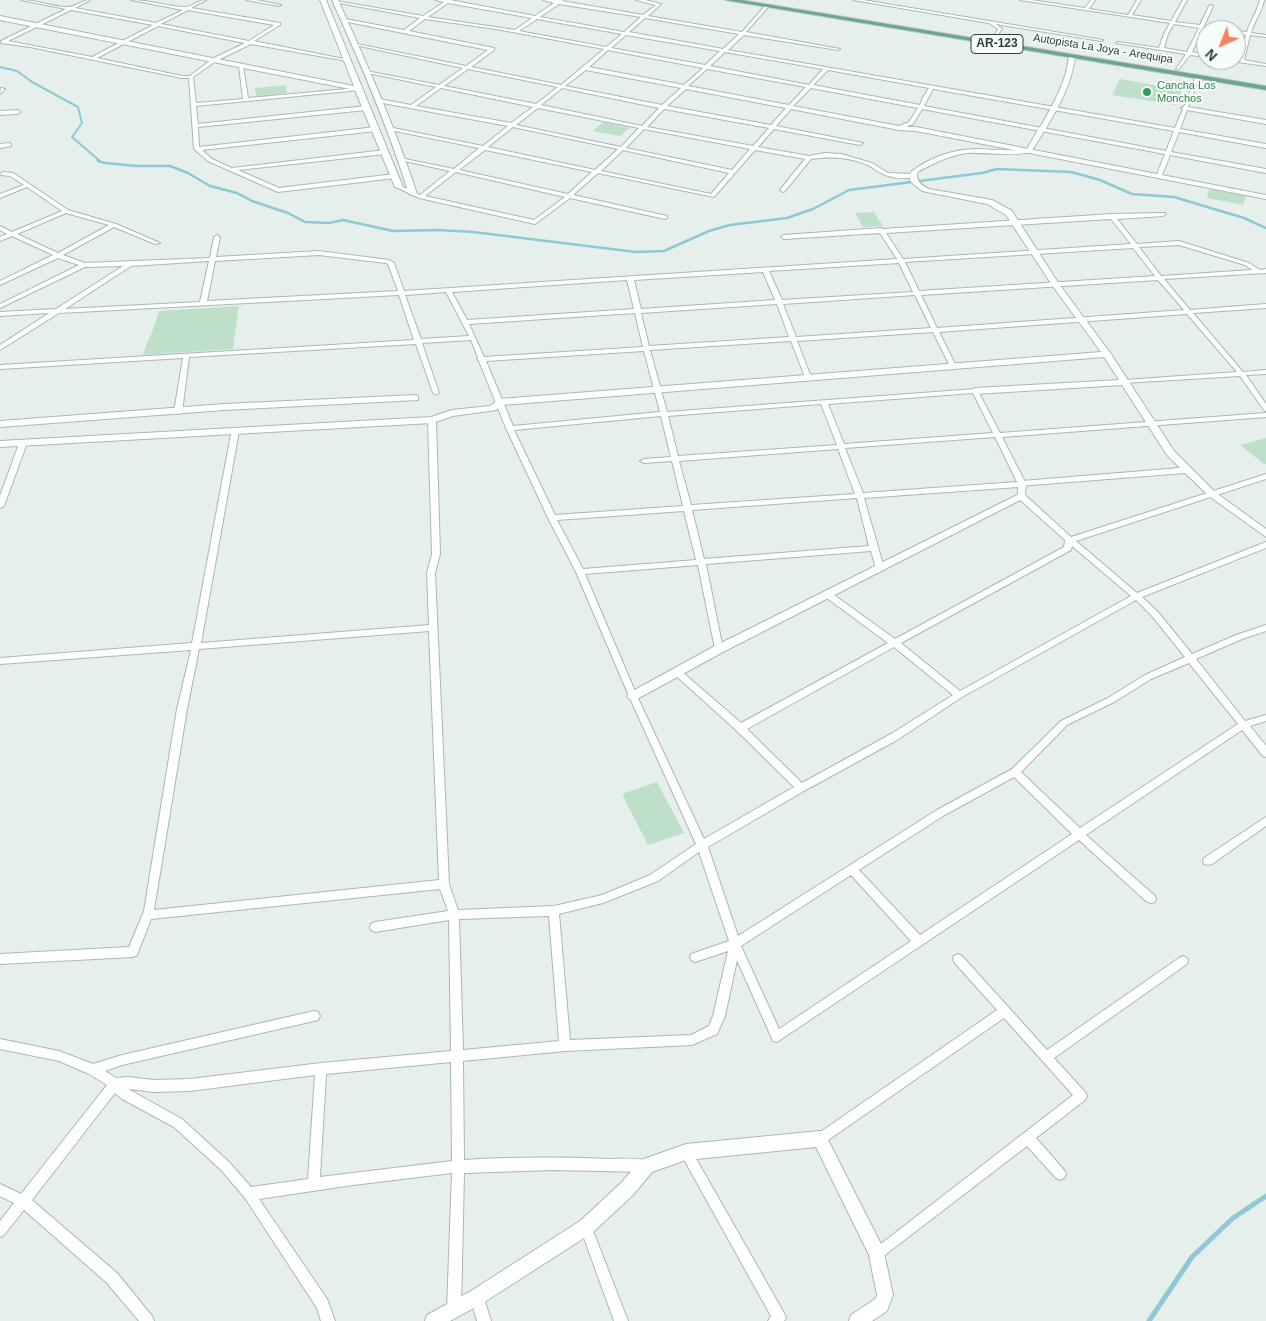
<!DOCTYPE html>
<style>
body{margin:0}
#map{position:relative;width:1266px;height:1321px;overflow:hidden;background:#e6efeb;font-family:Helvetica,sans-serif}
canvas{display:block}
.north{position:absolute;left:1196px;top:20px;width:50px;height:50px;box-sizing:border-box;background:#f7fbf9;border:1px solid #a3b1ad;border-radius:50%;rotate:224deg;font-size:14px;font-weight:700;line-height:20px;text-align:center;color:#24423a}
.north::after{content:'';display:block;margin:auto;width:18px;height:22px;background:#f4845f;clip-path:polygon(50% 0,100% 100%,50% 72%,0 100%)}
</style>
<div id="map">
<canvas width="1266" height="1321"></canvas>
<div class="north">N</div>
</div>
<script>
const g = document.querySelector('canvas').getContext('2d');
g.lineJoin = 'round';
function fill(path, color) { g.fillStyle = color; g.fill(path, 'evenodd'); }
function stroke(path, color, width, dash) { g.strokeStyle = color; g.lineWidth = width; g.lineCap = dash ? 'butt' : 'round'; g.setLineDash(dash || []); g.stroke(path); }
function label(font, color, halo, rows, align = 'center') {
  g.font = font + ' Helvetica,sans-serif'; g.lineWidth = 4; g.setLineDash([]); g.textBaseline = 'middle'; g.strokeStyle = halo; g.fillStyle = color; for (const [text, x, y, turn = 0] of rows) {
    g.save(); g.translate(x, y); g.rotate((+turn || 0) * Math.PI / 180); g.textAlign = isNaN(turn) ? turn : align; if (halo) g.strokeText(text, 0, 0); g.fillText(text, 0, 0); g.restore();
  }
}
fill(new Path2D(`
 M 1120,79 L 1182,90 L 1176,105 L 1112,95 Z
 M 286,85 L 287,93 L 256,96 L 255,88 Z
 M 603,122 L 630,128 L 620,136 L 593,131 Z
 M 1209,189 L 1246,196 L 1243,205 L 1207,198 Z
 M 874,212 L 883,226 L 863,227 L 855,213 Z
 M 239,306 L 233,349 L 143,355 C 148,339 155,327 159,311 Z
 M 1266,438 L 1266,464 L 1264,464 L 1240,445 Z
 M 657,782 L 684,833 L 648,845 L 622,794 Z`), '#bfe0c8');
stroke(new Path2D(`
 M 0,67 L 17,71 L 32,82 L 78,107 L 82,123 L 72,137 L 101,162`), '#8ec9d4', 2);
stroke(new Path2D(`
 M 98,161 L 105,163 L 136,166 L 170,166 L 188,173 L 210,186 L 237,193 L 252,201 L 288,213 L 305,222 L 329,223 L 343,220 L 393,231 L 438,230 L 473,232 L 636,252 L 664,251 L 709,231 L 730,225 L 787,218 L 813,209 L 849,190 L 982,173 L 997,169 L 1071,172 L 1100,180 L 1132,194 L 1174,197 L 1244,218 L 1266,228`), '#8ec9d4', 2.5);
stroke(new Path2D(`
 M 1149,1321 L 1192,1257 L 1233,1218 L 1266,1196`), '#8ec9d4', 5);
const minor = new Path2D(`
 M 21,0 C 37,0 52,7 68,7 C 76,7 82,0 90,0 L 75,8 L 156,23 L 183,10 L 131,0 C 149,0 166,6 183,7 C 191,8 198,0 206,0 L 191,8 L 280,23 L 280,25 L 254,41 L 349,60 L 347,61 L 251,44 L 216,61 L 193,77 L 196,103 L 243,99 L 239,66 L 241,65 L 243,66 L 248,98 L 358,88 L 360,89 L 360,90 L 196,106 L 198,124 L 366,106 L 369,108 L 366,110 L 198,127 L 199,147 L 376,127 L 379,129 L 376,131 L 202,150 L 212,159 L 232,168 L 385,150 L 388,152 L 385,154 L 238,170 L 279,188 L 395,174 L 398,176 L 395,178 L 278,192 L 208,161 L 194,149 L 189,78 L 182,78 L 30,47 L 1,43 L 1,41 L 66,9 ZM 71,10 L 153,25 L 92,57 L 8,41 ZM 188,10 L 274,25 L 249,41 L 161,24 ZM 158,26 L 245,43 L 212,59 L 190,76 L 182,76 L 97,58 Z
 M 246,0 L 256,0 L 281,5 L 279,6 Z
 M 435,0 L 450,0 L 535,16 L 554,3 L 543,0 L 563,0 L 562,1 L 643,15 L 656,5 L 636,0 L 645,0 L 661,4 L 648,16 L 742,32 L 766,5 L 768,7 L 746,32 L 840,49 L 838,50 L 744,35 L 728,50 L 1175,128 L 1183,109 L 1181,108 L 1184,107 L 1196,76 L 1198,75 L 1200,76 L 1188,107 L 1266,120 L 1266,124 L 1187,110 L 1180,129 L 1266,144 L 1266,148 L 1179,132 L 1171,152 L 1266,169 L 1266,173 L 1170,155 L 1162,175 L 1266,195 L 1266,199 L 916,131 L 899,130 L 791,109 L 776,126 L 863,143 L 860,145 L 774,129 L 758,147 L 809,156 L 825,153 L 841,154 L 872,163 L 888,173 L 913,174 L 916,176 C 908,180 893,178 885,175 C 879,173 874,168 868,165 C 850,157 830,156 811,159 L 785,191 L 783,192 L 780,190 L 805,159 L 755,150 L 714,197 L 598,173 L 573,195 L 667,216 L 667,218 L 665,219 L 570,198 L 535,224 L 419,198 L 396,187 L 401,186 L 420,195 L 450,171 L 400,160 L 400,158 L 454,169 L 479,148 L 390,130 L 387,128 L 388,127 L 483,146 L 508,126 L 377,102 L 376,101 L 379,99 L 411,105 L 436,87 L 368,73 L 366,72 L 366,71 L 439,85 L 463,68 L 355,45 L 357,44 L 466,66 L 488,50 L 343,21 L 345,19 L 404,30 L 420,18 L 334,2 L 336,1 L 423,16 L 444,2 ZM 448,3 L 532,18 L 515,30 L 428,17 ZM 559,4 L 641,17 L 624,32 L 540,17 ZM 645,18 L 739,34 L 723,49 L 629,32 ZM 425,19 L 496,29 L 604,49 L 561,85 L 471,67 L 494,50 L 494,48 L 409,31 ZM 537,19 L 622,34 L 606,47 L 519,31 ZM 626,35 L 720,51 L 705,65 L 611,48 ZM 608,50 L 703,68 L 684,85 L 589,67 ZM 725,52 L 823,69 L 809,85 L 710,66 ZM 468,69 L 558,87 L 536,104 L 444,86 ZM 707,69 L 806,87 L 789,105 L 688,86 ZM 586,70 L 681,88 L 662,105 L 565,86 ZM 828,70 L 929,88 L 922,99 L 920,105 L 813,85 ZM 441,88 L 533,107 L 511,123 L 416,106 ZM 562,88 L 659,108 L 642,126 L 541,105 ZM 811,88 L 918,108 L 909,122 L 899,126 L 793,106 ZM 686,89 L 786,108 L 771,125 L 667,106 ZM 933,89 L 1174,131 L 1166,151 L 924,106 ZM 538,108 L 639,128 L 621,147 L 516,125 ZM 664,109 L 769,128 L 753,146 L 647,127 ZM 922,109 L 1165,154 L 1157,174 L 916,127 L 906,127 L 913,124 ZM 513,127 L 618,149 L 595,170 L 488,147 ZM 644,129 L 750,149 L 732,170 L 626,148 ZM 485,150 L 592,172 L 568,194 L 459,170 ZM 623,150 L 729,173 L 711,194 L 601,171 ZM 456,172 L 565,197 L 534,220 L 425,196 Z
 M 853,0 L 863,0 L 1103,40 L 1101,41 L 996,24 L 1002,29 L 994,40 L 992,39 L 998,29 L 989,23 Z
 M 1020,0 L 1031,0 L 1085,8 L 1091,0 L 1095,0 L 1089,9 L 1128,15 L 1137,0 L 1141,0 L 1132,15 L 1171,21 L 1183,0 L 1187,0 L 1175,22 L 1200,25 L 1209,6 L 1211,5 L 1213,6 L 1204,26 L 1224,30 L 1203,28 L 1192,52 L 1206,55 L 1206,57 L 1190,55 L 1178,70 L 1176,69 L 1186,54 L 1116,43 L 1118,42 L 1159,48 L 1164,34 L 1170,23 ZM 1174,24 L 1199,28 L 1187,52 L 1164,48 L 1168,34 Z
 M 1260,0 L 1264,0 C 1262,12 1254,21 1251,33 L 1266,35 L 1266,37 L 1250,35 L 1244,60 L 1266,64 L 1266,66 L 1231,61 L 1231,60 L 1239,59 L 1246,35 L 1236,33 L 1236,31 L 1247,32 C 1250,21 1257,12 1260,0 Z
 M 1,88 L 5,89 L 0,94 Z
 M 9,143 L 11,144 L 11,146 L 0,148 L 0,144 Z
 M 3,172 L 13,173 L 68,210 L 116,224 L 160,243 L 155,244 L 114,227 L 63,255 L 85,263 L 210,258 L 214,237 L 217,235 L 220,237 L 216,257 L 319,251 L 389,260 L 394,263 L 404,291 L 897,259 L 880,233 L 784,239 L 781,237 L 784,235 L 881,228 L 883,229 L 1112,214 L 1165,213 L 1166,214 L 1163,216 L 1117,219 L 1137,244 L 1179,241 L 1249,263 L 1260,270 L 1266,269 L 1266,273 L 1164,279 L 1190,310 L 1266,304 L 1266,308 L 1193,313 L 1243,372 L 1266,370 L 1266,374 L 1246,375 L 1266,404 L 1266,411 L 1264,410 L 1240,376 L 1123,383 L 1122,382 L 1125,380 L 1237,372 L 1187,314 L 939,332 L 956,366 L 953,368 L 950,366 L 933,332 L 797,341 L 811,377 L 808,379 L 805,377 L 791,341 L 650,350 L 667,412 L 975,389 L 978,391 L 1000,433 L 1266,413 L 1266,417 L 1002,437 L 1026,484 L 1025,495 L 1071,537 L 1266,474 L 1266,479 L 1076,541 L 1137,593 L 1266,542 L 1266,548 L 1142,597 L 1158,612 L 1192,654 L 1236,635 L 1266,625 L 1266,631 L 1242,639 L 1196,659 L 1245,721 L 1266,715 L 1266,721 L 1250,726 L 1266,746 L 1266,757 L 1263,756 L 1242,730 L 1086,835 L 1155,896 L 1156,899 L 1155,902 L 1151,903 L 1147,902 L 1079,840 L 777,1042 L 773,1041 L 737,960 L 725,1016 L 717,1034 L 692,1045 L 565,1051 L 463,1061 L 464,1160 C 512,1157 561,1157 610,1159 C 622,1159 639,1157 651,1162 L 653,1166 L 651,1170 L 647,1172 L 552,1170 L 464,1173 L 461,1309 L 459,1314 L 454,1316 L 449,1314 L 447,1309 L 452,1173 L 353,1185 L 259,1199 L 327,1299 L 335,1321 L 321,1321 L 317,1308 L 245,1198 L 221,1170 L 174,1127 L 122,1099 L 115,1093 L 32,1200 L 117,1273 L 152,1316 L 154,1321 L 139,1321 L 107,1283 L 24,1210 L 4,1235 L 0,1237 L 0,1221 L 14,1203 L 0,1196 L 0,1184 L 21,1194 L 107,1085 L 89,1074 L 59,1061 L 0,1049 L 0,1039 L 59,1051 L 93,1064 L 122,1055 L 314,1011 L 318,1012 L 320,1016 L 318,1020 L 314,1021 L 122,1065 L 105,1071 L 116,1078 L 128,1077 L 154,1080 L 190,1079 L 321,1063 L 451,1051 L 449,920 L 375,932 L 371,930 L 370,927 L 371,924 L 375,922 L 448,911 L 440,889 L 151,919 L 137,955 L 133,957 L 0,964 L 0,954 L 129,947 L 144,911 L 177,709 L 191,650 L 0,664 L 0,658 L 192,643 L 232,429 L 235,429 L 239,431 L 201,643 L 429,625 L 427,573 L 432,554 L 428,420 L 432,418 L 436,420 L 440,554 L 435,573 L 449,884 L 458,910 L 554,906 L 602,895 L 650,875 L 696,844 L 629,696 L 576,572 L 548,518 L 506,428 L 479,361 L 477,359 L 478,358 L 471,340 L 422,343 L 439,393 L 436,395 L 433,393 L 416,344 L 189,357 L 182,412 L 178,414 L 174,412 L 183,358 L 0,369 L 0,365 L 414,340 L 399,295 L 59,313 L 0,350 L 0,345 L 49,313 L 0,316 L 0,312 L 56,309 L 123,266 L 85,267 L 0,308 L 0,304 L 79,265 L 58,258 L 0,285 L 0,281 L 53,255 L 12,236 L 0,241 L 0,237 L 7,234 L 0,230 L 0,226 L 12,232 L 62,211 L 27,187 L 0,198 L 0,194 L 24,185 L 10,176 L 1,175 L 0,174 ZM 66,213 L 109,225 L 58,253 L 17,234 ZM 1111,219 L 1131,244 L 903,259 L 886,233 ZM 1179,245 L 1245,265 L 1252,270 L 1161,276 L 1139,247 ZM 1133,248 L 1155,276 L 919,291 L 905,262 ZM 319,255 L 386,263 L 388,264 L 398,291 L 207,301 L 215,261 ZM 209,261 L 200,302 L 65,309 L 131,266 ZM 899,263 L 913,292 L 782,300 L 769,271 ZM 763,272 L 775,300 L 641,309 L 634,280 ZM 627,280 L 634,309 L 467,320 L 452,292 ZM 1158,280 L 1184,310 L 937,328 L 921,295 ZM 446,292 L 469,336 L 421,339 L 405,295 ZM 915,295 L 931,328 L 796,337 L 783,304 ZM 777,304 L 789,337 L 649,346 L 641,313 ZM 635,313 L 643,347 L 484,357 L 469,324 ZM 644,351 L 660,412 L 513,426 L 486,361 ZM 973,393 L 993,433 L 844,444 L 828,404 ZM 821,404 L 837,445 L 678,456 L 668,416 ZM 661,416 L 671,457 L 644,459 L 640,461 L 644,463 L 672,461 L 683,506 L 555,515 L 514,430 ZM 995,437 L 1017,482 L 863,493 L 845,448 ZM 838,449 L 855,494 L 691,505 L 679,461 ZM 1018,487 L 1018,498 L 1065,540 L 1064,547 L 895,639 L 830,592 L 824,592 L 823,594 L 824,596 L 888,643 L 741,723 L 680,670 L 674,670 L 673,672 L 674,674 L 737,731 L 794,787 L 704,839 L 637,696 L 585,574 L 698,565 L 715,649 L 719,652 L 723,649 L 706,564 L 871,551 L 876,568 L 880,571 L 884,568 L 864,498 ZM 857,498 L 869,546 L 704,559 L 692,510 ZM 684,511 L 696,560 L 583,569 L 557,520 ZM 1072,546 L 1131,596 L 960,691 L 901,643 L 1071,550 ZM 1136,600 L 1152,616 L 1185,657 L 1145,675 L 1108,698 L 1061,721 L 1012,769 L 937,810 L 738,936 L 708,847 L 804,791 L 897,740 L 962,697 ZM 429,631 L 439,880 L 154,910 L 187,709 L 199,649 ZM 894,647 L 953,695 L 891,734 L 802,783 L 747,729 ZM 1189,663 L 1238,724 L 1080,828 L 1021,772 L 1067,725 L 1114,702 L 1151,679 ZM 1014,777 L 1072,834 L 920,935 L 859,870 L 943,816 ZM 699,852 L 729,941 L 691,954 L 690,957 L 691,960 L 695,962 L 728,951 L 713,1016 L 709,1026 L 691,1035 L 570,1040 L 559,914 L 603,903 L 658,881 ZM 851,875 L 911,941 L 779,1029 L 741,946 ZM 549,916 L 559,1041 L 463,1050 L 459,919 ZM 451,1062 L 452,1161 L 320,1177 L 326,1074 ZM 315,1075 L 308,1179 L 251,1187 L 229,1162 L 182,1119 L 128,1089 L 154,1092 L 190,1091 Z
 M 20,441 L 23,441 L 27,443 L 4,506 L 0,508 L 0,496 Z
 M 1266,817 L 1266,826 L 1212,864 L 1208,865 L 1204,864 L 1203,861 L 1204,858 Z
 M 958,954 L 962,956 L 1047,1050 L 1179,958 L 1183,956 L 1187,958 L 1188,961 L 1187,964 L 1054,1058 L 1085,1092 L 1087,1096 L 1085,1100 L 1036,1138 L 1064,1170 L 1066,1174 L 1064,1178 L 1060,1180 L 1056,1178 L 1027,1146 L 881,1258 L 877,1260 L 873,1258 L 871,1254 L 873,1250 L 1073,1095 L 1004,1018 L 824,1143 L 820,1145 L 816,1143 L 814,1139 L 816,1135 L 997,1010 L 954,962 L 953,959 L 954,956 Z
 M 686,1146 L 690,1148 L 784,1313 L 786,1318 L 784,1321 L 768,1321 L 771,1316 L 682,1156 L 680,1152 L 682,1148 Z
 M 586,1221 L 590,1223 L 628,1321 L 614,1321 L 580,1227 L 582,1223 Z
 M 477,1290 L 482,1292 L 491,1321 L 477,1321 L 470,1297 L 472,1292 Z`);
const tertiary = new Path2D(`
 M 320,0 L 326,0 L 403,187 L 402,189 L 395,187 L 355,90 L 0,20 L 0,16 L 354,86 Z
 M 332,0 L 338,0 C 367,64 395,127 417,194 L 416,196 L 409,194 C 388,127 361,64 332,0 Z
 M 1072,54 L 1075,56 C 1072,89 1049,124 1031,152 C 1010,157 989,152 968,153 C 950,155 935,163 919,171 L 917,174 C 917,182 922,186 929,189 L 992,200 L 1012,211 L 1059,284 L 1111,354 L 1174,451 L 1215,492 L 1266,529 L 1266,537 L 1209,496 L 1185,473 L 1019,486 L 1017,484 L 1022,481 L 1180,468 L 1167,455 L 1122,385 L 975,394 L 971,391 L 975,388 L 1119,380 L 1104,357 L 502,405 L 496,410 L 453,416 L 432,423 L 0,447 L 0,441 L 431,417 L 452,410 L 490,406 L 499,399 L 1101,352 L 1052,285 L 1006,215 L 987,204 L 922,191 L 911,182 L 909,176 L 911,172 C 929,158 953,149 976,149 C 993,149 1010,152 1027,149 C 1043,121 1066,89 1069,56 Z
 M 0,111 L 18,110 L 21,112 L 18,114 L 0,115 Z
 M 415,395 L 418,396 L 418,400 L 224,410 L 0,427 L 0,421 L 224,404 Z
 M 1021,493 L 1026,496 L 1024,498 L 723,652 L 637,699 L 629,699 L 627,696 L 629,693 L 715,646 Z
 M 820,1131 L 825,1134 L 883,1248 L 893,1295 L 887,1311 L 872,1321 L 849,1321 L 851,1315 L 875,1299 L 877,1295 L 869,1255 L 816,1147 L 686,1160 L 652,1172 L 633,1195 L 592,1233 L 483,1303 L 450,1321 L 425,1321 L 427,1315 L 471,1291 L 580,1221 L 621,1183 L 641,1160 L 686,1144 Z`);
const primary = new Path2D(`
 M 725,0 L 741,0 L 1266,86 L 1266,90 Z`);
stroke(minor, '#a8b8b2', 2);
stroke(tertiary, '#a8b8b2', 2);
stroke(primary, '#c2cac8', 2);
fill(minor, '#fff');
fill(tertiary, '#fff');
fill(primary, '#6aa596');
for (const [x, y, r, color] of [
 [1147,92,5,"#2e9e5b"]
]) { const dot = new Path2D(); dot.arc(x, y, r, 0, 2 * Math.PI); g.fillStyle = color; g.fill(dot); stroke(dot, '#f7fbf9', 2); }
label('11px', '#24423a', '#f7fbf9', [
 ["Autopista La Joya - Arequipa",1103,49,9]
]);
label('11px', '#27864d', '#f7fbf9', [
 ["Cancha Los",1157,86],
 ["Monchos",1157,99]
], 'left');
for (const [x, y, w] of [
 [997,44,52]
]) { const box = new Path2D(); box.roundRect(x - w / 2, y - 9.5, w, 19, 4); g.fillStyle = '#f7fbf9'; g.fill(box); stroke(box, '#24423a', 1); }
label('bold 12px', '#24423a', null, [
 ["AR-123",997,44]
]);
</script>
